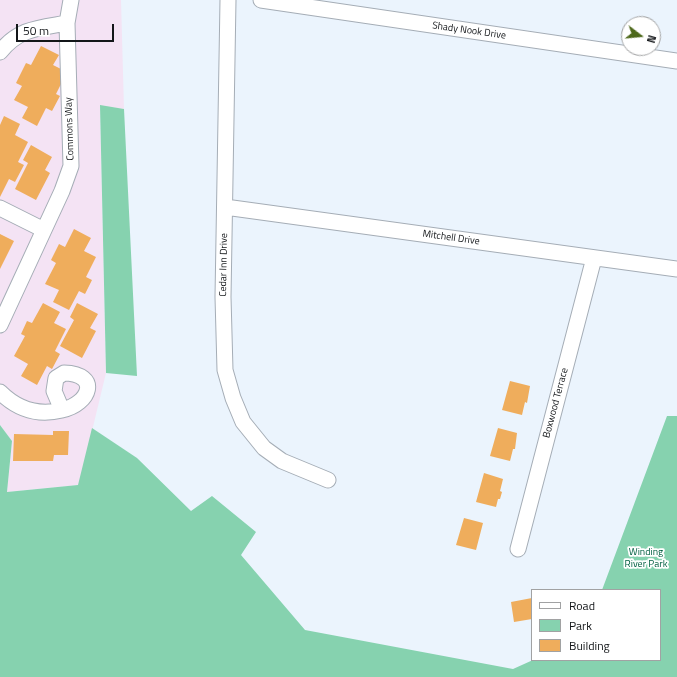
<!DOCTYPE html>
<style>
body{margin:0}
#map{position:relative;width:677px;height:677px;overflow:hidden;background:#ebf4fd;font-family:"Titillium Web",sans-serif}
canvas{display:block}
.legend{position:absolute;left:531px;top:589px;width:130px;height:72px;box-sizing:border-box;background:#fff;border:1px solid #a1a2a3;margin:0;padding:5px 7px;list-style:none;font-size:12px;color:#131619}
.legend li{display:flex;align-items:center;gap:8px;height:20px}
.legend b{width:20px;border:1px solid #a1a2a3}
.north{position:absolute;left:621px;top:16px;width:40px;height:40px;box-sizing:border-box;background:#fff;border:1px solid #a1a2a3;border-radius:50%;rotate:106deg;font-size:11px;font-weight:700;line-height:16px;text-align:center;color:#131619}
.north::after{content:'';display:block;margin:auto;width:14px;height:18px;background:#4d681a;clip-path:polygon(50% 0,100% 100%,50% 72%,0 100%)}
.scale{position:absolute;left:16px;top:24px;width:98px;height:18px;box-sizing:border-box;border:2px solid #131619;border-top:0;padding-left:5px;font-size:12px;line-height:14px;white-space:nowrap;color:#131619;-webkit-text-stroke:3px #fff;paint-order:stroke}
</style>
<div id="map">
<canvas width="677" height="677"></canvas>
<ul class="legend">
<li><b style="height:5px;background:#fff"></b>Road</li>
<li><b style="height:11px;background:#86d2af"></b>Park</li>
<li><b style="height:11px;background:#efad5c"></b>Building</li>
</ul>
<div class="north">N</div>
<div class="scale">50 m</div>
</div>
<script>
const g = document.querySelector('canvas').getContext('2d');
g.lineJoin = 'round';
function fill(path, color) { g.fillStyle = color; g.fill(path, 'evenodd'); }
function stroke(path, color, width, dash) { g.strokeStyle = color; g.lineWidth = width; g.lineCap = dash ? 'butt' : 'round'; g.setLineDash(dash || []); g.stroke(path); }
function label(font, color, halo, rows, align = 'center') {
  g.font = font + ' "Titillium Web",sans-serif'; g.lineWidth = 3.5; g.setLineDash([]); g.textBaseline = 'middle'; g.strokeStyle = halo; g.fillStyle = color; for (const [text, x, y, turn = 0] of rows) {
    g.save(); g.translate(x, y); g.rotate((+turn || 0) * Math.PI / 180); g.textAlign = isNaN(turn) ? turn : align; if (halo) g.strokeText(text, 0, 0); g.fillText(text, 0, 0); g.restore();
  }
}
fill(new Path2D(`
 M 0,0 L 121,0 L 124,109 L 100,106 L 106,373 L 79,485 L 7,492 L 12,441 L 0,425 Z`), '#f4e3f4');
fill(new Path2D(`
 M 100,105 L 124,109 L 137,376 L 106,373 Z
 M 667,416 L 677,416 L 677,677 L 0,677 L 0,425 L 12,441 L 7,492 L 78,485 L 92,428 L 137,458 L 191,511 L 212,496 L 256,532 L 241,555 L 305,630 L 513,669 L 533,660 L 660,660 L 660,590 L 602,590 Z`), '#86d2af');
fill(new Path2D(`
 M 41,46 L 59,55 L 53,65 L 67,72 L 56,94 L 60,96 L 52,111 L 46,108 L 37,126 L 22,118 L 28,107 L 14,100 L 22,86 L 16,83 L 26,63 L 31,65 Z
 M 4,116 L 20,124 L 15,135 L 28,142 L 18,162 L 24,165 L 15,182 L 9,179 L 0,197 L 0,125 Z
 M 31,145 L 52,157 L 45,170 L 50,173 L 36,200 L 15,189 L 28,163 L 23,160 Z
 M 74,229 L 91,238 L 84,251 L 96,257 L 86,277 L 92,280 L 85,294 L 79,291 L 69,310 L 53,302 L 59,290 L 45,284 L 56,263 L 51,260 L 59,244 L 65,247 Z
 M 0,234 L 14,241 L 0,269 Z
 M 43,303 L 60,312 L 54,323 L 66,329 L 55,351 L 60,354 L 52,369 L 47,366 L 37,385 L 21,376 L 28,364 L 14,356 L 25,336 L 21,334 L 27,321 L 32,323 Z
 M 77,303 L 98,314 L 90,328 L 96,331 L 82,358 L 60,346 L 74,320 L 70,317 Z
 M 510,381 L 530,386 L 527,403 L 525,402 L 522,415 L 502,410 Z
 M 498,428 L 517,433 L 515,449 L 513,449 L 510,461 L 490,456 Z
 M 53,431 L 69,431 L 68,455 L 54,455 L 53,461 L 13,461 L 14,434 L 53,435 Z
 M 484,473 L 503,479 L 500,491 L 502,492 L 500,499 L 498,499 L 496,507 L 476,502 Z
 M 464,518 L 483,523 L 476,550 L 456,545 Z
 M 532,598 L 532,619 L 514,622 L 511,602 Z`), '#efad5c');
const minor = new Path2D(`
 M 228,0 L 223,297 L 225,370 L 233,398 L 243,422 L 264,448 L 282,461 L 328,480
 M 261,0 L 677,61
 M 0,52 C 19,28 39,28 67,23
 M 225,207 L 677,269
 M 0,208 L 44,230
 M 0,325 L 62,191 L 71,166 L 67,23 L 71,0
 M 64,373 C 101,374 90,404 62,410 L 54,391 L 56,378 Z
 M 0,392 C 17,409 38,416 62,410
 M 518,549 L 594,258`);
stroke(minor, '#a5adb6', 17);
stroke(minor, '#fff', 15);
label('10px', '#131619', '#fff', [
 ["Shady Nook Drive",469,31,8],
 ["Commons Way",70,129,-92],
 ["Mitchell Drive",451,238,8],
 ["Cedar Inn Drive",224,265,-89],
 ["Boxwood Terrace",556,403,-75]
]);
label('10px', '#036042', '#fff', [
 ["Winding",646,553],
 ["River Park",646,565]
]);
</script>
